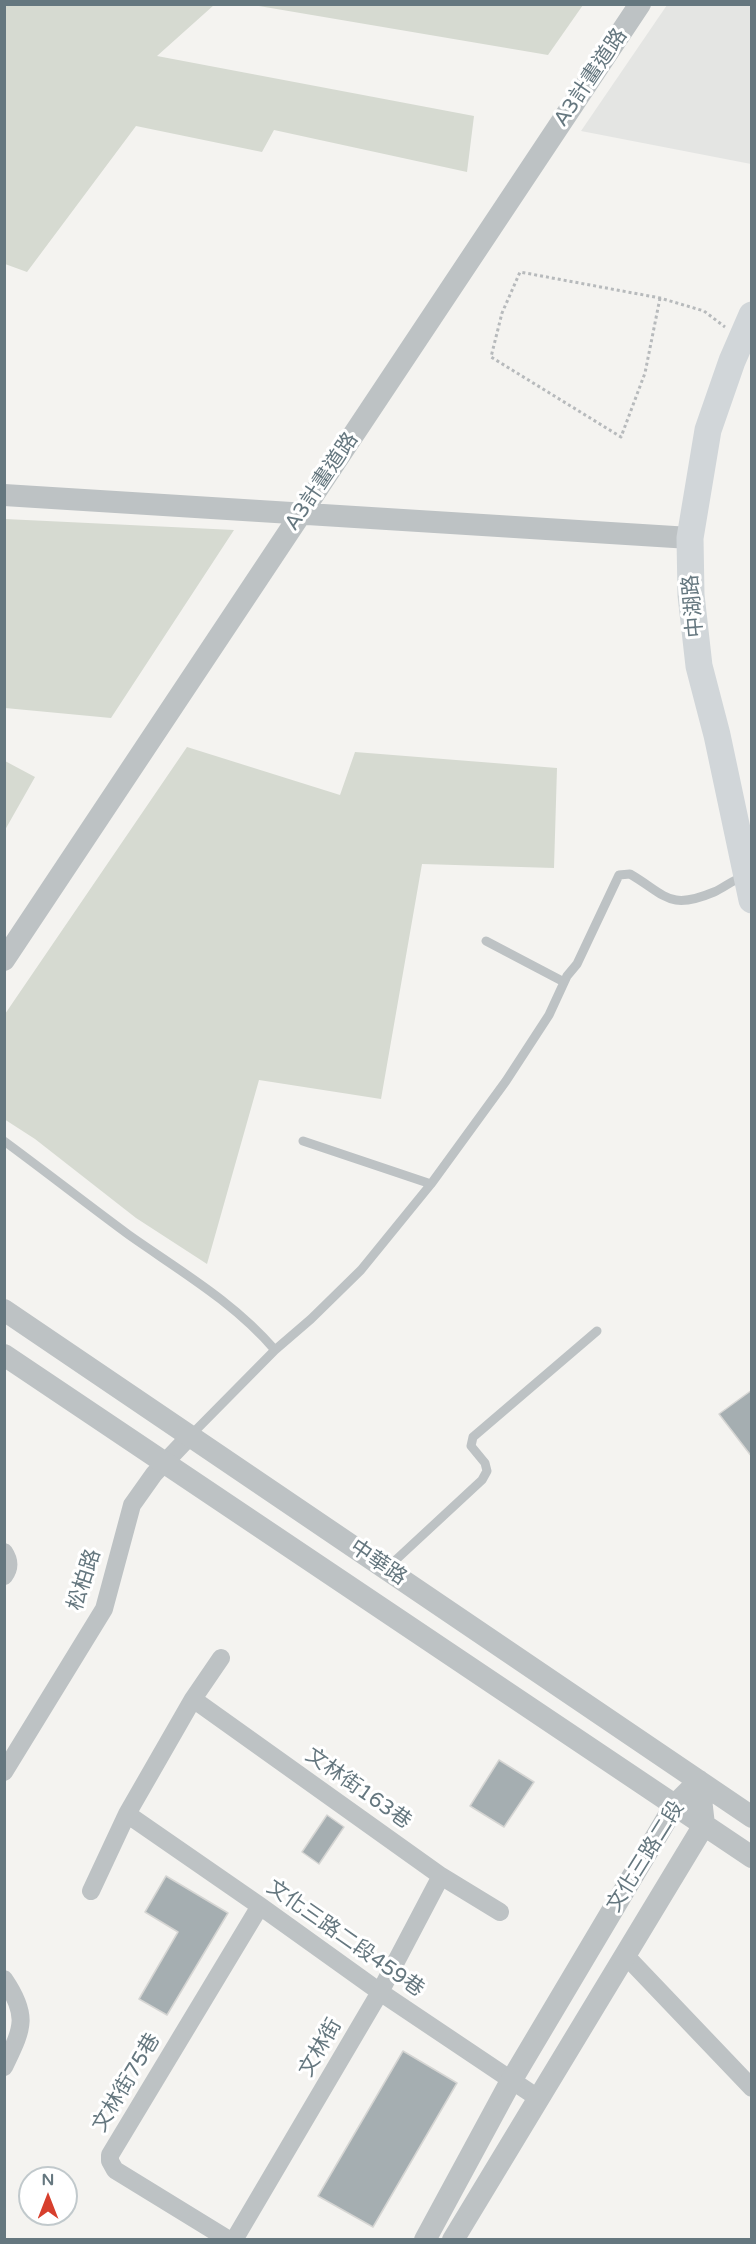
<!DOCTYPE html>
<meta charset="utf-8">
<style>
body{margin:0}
#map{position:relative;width:756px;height:2244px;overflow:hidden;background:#f4f3f0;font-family:"Varela Round",sans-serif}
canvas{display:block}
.frame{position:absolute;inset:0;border:6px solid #65777f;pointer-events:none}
.north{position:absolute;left:18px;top:2166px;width:60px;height:60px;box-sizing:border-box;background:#fff;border:2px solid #c1c9cc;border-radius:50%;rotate:0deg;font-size:16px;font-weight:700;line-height:24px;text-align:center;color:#65777f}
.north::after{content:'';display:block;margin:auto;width:21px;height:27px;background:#d73f2d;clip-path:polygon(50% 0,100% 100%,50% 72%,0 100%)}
</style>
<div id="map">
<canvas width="756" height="2244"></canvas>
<div class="frame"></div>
<div class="north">N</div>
</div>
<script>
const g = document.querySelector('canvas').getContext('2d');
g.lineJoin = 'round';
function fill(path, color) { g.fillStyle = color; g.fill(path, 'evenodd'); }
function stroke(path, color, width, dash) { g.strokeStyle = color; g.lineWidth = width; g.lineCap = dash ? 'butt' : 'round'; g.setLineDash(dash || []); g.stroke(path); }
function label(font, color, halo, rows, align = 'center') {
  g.font = font + ' "Varela Round","Noto Sans TC",sans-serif'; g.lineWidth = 6; g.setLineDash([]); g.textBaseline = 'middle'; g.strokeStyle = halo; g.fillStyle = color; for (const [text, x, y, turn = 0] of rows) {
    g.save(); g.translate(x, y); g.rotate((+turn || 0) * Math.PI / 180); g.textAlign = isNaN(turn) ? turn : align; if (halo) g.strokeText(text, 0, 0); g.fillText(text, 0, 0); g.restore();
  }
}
fill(new Path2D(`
 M 667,5 L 751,5 L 751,164 L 581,131 Z`), '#e4e5e3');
fill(new Path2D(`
 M 4,5 L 214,5 L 157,56 L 474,116 L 467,172 L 274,130 L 262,152 L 136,126 L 27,272 L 5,264 Z
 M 253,5 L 583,4 L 583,5 L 548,55 Z
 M 5,519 L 234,530 L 111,718 L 5,708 Z
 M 187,747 L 340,795 L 355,752 L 557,768 L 554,868 L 422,864 L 381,1099 L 259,1080 L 207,1264 L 136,1218 L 35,1139 L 4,1119 L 5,1014 Z
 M 5,761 L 35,777 L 5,830 Z`), '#d6dad1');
const building = new Path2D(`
 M 752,1390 L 752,1457 L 719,1414 Z
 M 499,1760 L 534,1782 L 504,1827 L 470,1806 Z
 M 327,1815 L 344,1827 L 319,1864 L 302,1852 Z
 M 166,1876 L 228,1913 L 167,2015 L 139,1999 L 178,1932 L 145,1912 Z
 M 403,2051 L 457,2083 L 373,2227 L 318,2196 Z`);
fill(building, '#a5aeb1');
stroke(building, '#d5d5d3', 1.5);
stroke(new Path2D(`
 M 660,298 L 645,373 L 621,437 L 491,357 L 502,313 L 520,272 L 660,298 L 704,311 L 725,327`), '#b7babc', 3, [3, 3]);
stroke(new Path2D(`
 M 486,941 L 564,982
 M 4,1141 C 46,1172 87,1204 129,1235 C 180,1271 234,1302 275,1350 L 190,1436
 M 303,1141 L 431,1184
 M 275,1350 L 311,1319 L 361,1270 L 431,1184 L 506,1081 L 549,1015 L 567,976 L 577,964 L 619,875 L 630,874 C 666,895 669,911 714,892 C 724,888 732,880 743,877
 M 386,1569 L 482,1480 L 487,1471 L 485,1463 L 471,1446 L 473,1437 L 597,1331`), '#bdc2c4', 9);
stroke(new Path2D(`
 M 4,1552 C 10,1561 10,1568 4,1576
 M 193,1699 L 441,1876 L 500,1912
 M 4,1772 L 104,1609 L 132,1505 L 154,1474 L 190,1436
 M 127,1814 L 260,1906 L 380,1992 L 538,2098
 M 91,1891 L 127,1814 L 193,1699 L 221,1658
 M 625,1955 L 752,2088
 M 4,1979 C 30,2017 22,2029 4,2067
 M 229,2240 L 115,2170 L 110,2161 L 110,2155 L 260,1906
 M 234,2240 L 380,1992 L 441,1876`), '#bdc2c4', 18);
stroke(new Path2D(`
 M 4,495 L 690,538
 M 4,960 L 640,4
 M 4,1310 L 752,1817
 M 4,1355 L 752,1857
 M 425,2240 L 511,2081 L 675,1805 L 699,1781
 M 453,2240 L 704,1825 L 699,1781`), '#bdc2c4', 22);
stroke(new Path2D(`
 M 752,315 L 732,361 L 708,430 L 690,538 L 691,595 L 699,666 L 717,735 L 752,900`), '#d1d6d9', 27);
label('21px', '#65777f', '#fff', [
 ["A3計畫道路",591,78,-56],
 ["A3計畫道路",322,482,-56],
 ["中湖路",694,606,-95],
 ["中華路",378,1563,34],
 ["松柏路",85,1580,-72],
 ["文林街163巷",358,1789,35],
 ["文化三路二段",646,1857,-58],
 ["文化三路二段459巷",345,1939,35],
 ["文林街",321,2048,-60],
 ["文林街75巷",127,2083,-59]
]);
</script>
